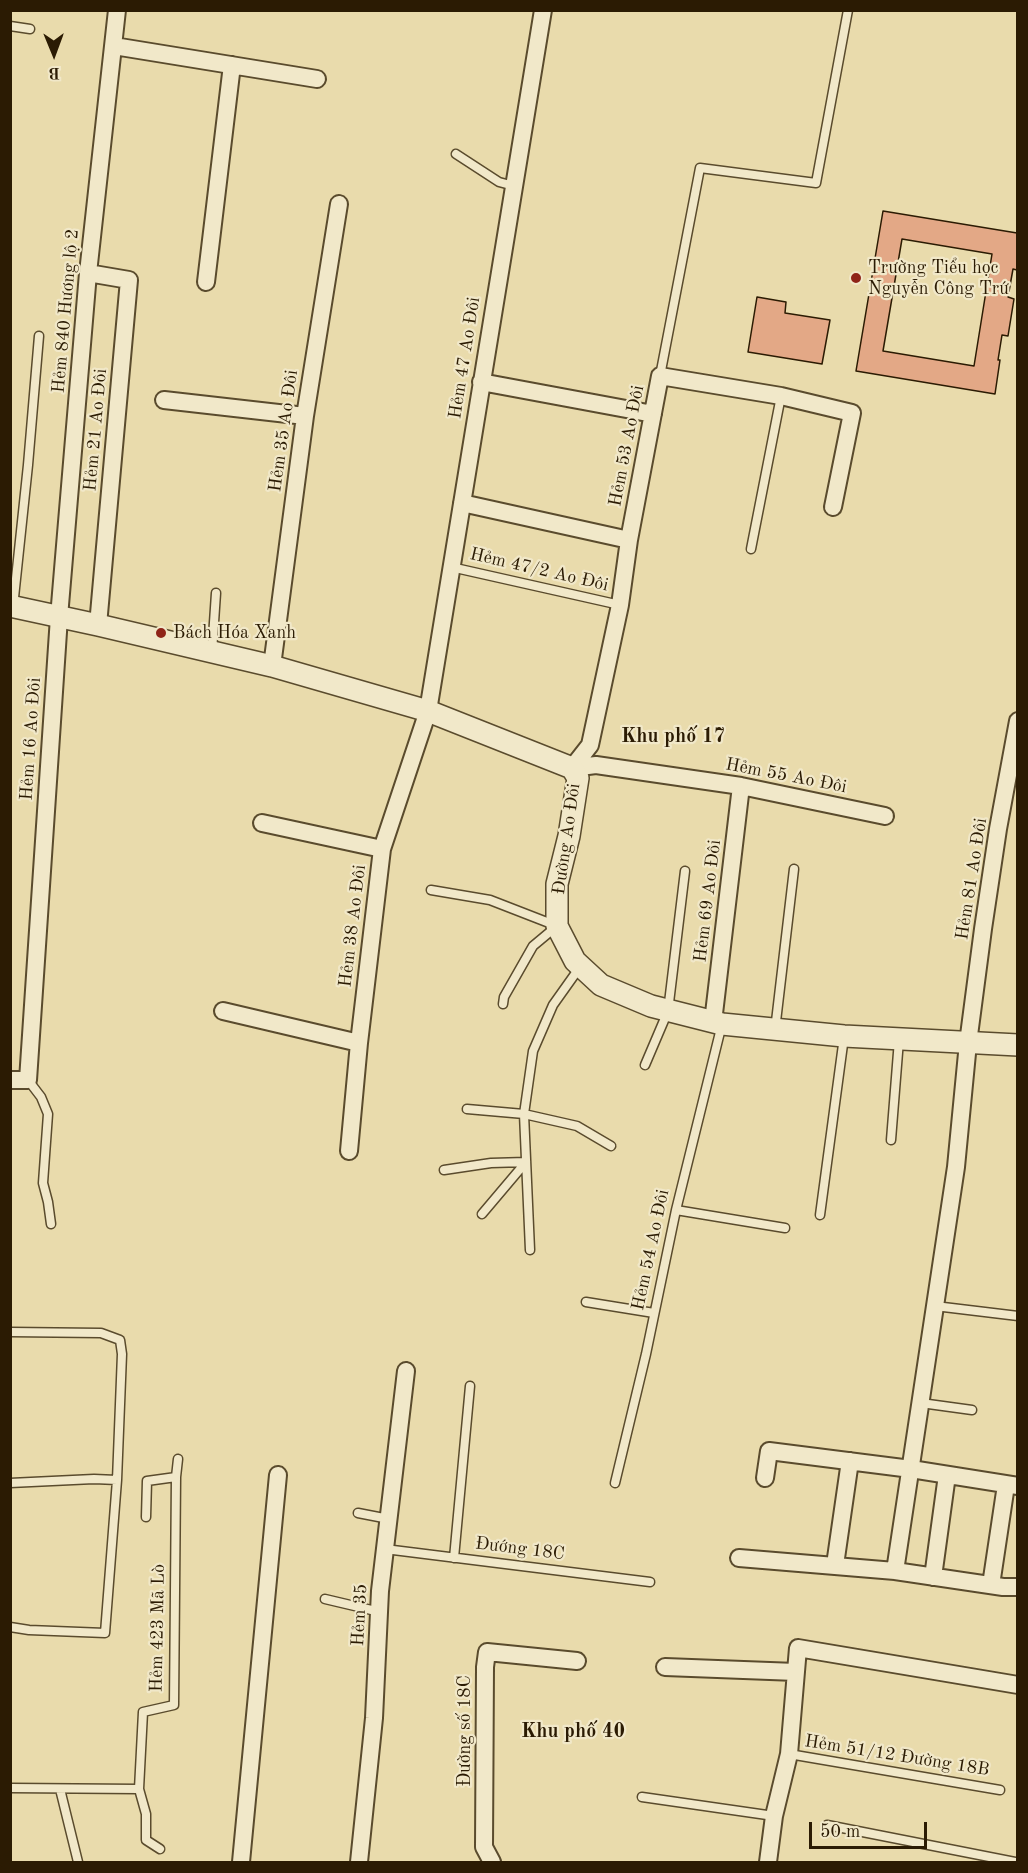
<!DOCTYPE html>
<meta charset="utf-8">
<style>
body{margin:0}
#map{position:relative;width:1028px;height:1873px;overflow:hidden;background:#e9dbac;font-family:"Old Standard TT",serif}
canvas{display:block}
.frame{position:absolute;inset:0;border:12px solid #2b1b03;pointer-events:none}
.north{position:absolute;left:24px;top:24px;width:60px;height:60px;-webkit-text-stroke:4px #f1e8c9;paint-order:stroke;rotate:179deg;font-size:16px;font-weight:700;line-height:24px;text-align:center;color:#2b1b03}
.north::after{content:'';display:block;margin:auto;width:21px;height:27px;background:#2b1b03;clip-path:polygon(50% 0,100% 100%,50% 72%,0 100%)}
.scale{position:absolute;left:809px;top:1822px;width:118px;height:27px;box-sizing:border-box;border:3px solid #2b1b03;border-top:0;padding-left:8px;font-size:18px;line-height:21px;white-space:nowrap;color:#2b1b03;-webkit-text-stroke:4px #f1e8c9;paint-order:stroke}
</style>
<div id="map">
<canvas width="1028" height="1873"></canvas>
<div class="frame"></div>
<div class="north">B</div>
<div class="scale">50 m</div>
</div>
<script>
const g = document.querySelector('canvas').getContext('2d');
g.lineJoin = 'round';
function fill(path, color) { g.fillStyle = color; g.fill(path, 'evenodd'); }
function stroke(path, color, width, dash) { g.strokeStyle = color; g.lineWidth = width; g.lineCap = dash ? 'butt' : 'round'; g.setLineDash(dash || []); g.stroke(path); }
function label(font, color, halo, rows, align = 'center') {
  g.font = font + ' "Old Standard TT",serif'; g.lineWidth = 4.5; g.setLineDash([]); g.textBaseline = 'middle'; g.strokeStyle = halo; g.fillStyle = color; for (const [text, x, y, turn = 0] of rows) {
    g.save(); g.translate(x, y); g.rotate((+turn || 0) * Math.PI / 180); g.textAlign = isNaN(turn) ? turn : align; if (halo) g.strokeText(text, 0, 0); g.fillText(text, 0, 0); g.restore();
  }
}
const building = new Path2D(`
 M 883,211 L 1017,233 L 1017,270 L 1013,269 L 1008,297 L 1014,299 L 1008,336 L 1002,335 L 998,360 L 1000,360 L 995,394 L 856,371 ZM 902,239 L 992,254 L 974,366 L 883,351 Z
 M 757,297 L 786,302 L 785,313 L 830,320 L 822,364 L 748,352 Z`);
fill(building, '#e3a886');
stroke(building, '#2b1b03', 1.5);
const service = new Path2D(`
 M 10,26 L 30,29
 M 456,154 L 499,182 L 514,186
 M 660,376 L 700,168 L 816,183 L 848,10
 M 751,549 L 781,396
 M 451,567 L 620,605
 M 13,607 L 28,465 L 39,336
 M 212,652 L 216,593
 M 431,890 L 490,900 L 557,926 L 533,946 L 504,997 L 503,1004
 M 775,1030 L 794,869
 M 645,1065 L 668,1011 L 685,871
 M 28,1080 L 41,1097 L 48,1114 L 43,1183 L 48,1202 L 51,1224
 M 467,1109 L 524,1114 L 577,1126 L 611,1146
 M 891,1140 L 899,1040
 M 444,1170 L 491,1163 L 526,1162
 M 676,1210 L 785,1228
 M 482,1214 L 526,1162
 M 820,1215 L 844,1037
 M 530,1250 L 524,1114 L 533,1051 L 553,1005 L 580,967
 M 586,1302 L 654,1313
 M 935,1306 L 1018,1316
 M 10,1332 L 101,1333 L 120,1340 L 122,1354 L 117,1480 L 105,1633 L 29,1630 L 10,1627
 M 921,1403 L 972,1410
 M 10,1483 L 94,1479 L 117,1480
 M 615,1483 L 646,1354 L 676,1210 L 722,1024
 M 358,1513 L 389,1519
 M 146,1517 L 147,1481 L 176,1477
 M 385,1549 L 650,1582
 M 454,1558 L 470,1386
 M 325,1599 L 380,1612
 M 789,1754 L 1000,1790
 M 10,1788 L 139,1789 L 143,1712 L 174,1705 L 176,1477 L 178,1459
 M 60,1789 L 78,1862
 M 139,1789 L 146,1814 L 146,1840 L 160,1849
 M 642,1797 L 774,1816
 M 827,1825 L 1015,1862`);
const minor = new Path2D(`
 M 114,46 L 317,79
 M 88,273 L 129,280 L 98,625
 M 206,282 L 232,65
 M 481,382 L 653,414
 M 164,400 L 305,416
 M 462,503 L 629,540
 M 272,666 L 305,416 L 339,204
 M 572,768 L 590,745 L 620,605 L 629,540 L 660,376 L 781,396 L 852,413 L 833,507
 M 572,768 L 596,765 L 741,786 L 885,816
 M 262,823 L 382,849
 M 223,1011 L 359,1043
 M 713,1022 L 741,786
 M 10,1080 L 28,1080 L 59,617 L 88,273 L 117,10
 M 349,1151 L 359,1043 L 382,849 L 428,711 L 543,10
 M 765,1478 L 769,1451 L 911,1469 L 1018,1486
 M 739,1558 L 895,1571 L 1003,1587 L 1018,1587
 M 835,1565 L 850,1461
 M 895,1571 L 956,1167 L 968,1043 L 983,929 L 998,829 L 1018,721
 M 933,1577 L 947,1475
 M 991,1585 L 1006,1485
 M 665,1667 L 796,1672
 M 241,1862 L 278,1475
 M 359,1862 L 374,1718 L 380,1591 L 406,1371
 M 492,1862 L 484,1847 L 485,1667 L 487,1652 L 577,1661
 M 768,1862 L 774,1816 L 789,1754 L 798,1648 L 1018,1685`);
const tertiary = new Path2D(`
 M 10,606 L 98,625 L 272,666 L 428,711 L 572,768 L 578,778 L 569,836 L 557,884 L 557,926 L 575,961 L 601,985 L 651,1006 L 722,1024 L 844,1036 L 1018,1045`);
stroke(service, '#5a4b2d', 11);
stroke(minor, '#5a4b2d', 20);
stroke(tertiary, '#5a4b2d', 24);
stroke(service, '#f1e8c9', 8);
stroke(minor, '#f1e8c9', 16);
stroke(tertiary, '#f1e8c9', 21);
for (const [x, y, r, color] of [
 [856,278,6,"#8f2418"],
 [161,633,6,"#8f2418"]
]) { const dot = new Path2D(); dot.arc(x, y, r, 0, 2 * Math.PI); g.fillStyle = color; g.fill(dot); stroke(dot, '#f1e8c9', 2); }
label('18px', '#2b1b03', '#f1e8c9', [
 ["Trường Tiểu học",868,268],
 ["Nguyễn Công Trứ",868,289],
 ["Bách Hóa Xanh",173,633]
], 'left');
label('18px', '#2b1b03', '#f1e8c9', [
 ["Hẻm 840 Hương lộ 2",66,311,-85],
 ["Hẻm 47 Ao Đôi",465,358,-81],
 ["Hẻm 21 Ao Đôi",96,430,-85],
 ["Hẻm 35 Ao Đôi",284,431,-82],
 ["Hẻm 53 Ao Đôi",627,446,-79],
 ["Hẻm 47/2 Ao Đôi",539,570,13],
 ["Hẻm 16 Ao Đôi",31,739,-86],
 ["Hẻm 55 Ao Đôi",786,776,11],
 ["Đường Ao Đôi",567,839,-82],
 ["Hẻm 81 Ao Đôi",972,879,-81],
 ["Hẻm 69 Ao Đôi",708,901,-83],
 ["Hẻm 38 Ao Đôi",353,926,-83],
 ["Hẻm 54 Ao Đôi",651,1250,-78],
 ["Đướng 18C",520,1549,7],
 ["Hẻm 35",360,1615,-87],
 ["Hẻm 423 Mã Lò",158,1628,-89],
 ["Đường số 18C",465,1731,-90],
 ["Hẻm 51/12 Đường 18B",897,1756,9]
]);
label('bold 20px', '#2b1b03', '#f1e8c9', [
 ["Khu phố 17",673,737],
 ["Khu phố 40",573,1732]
]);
</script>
